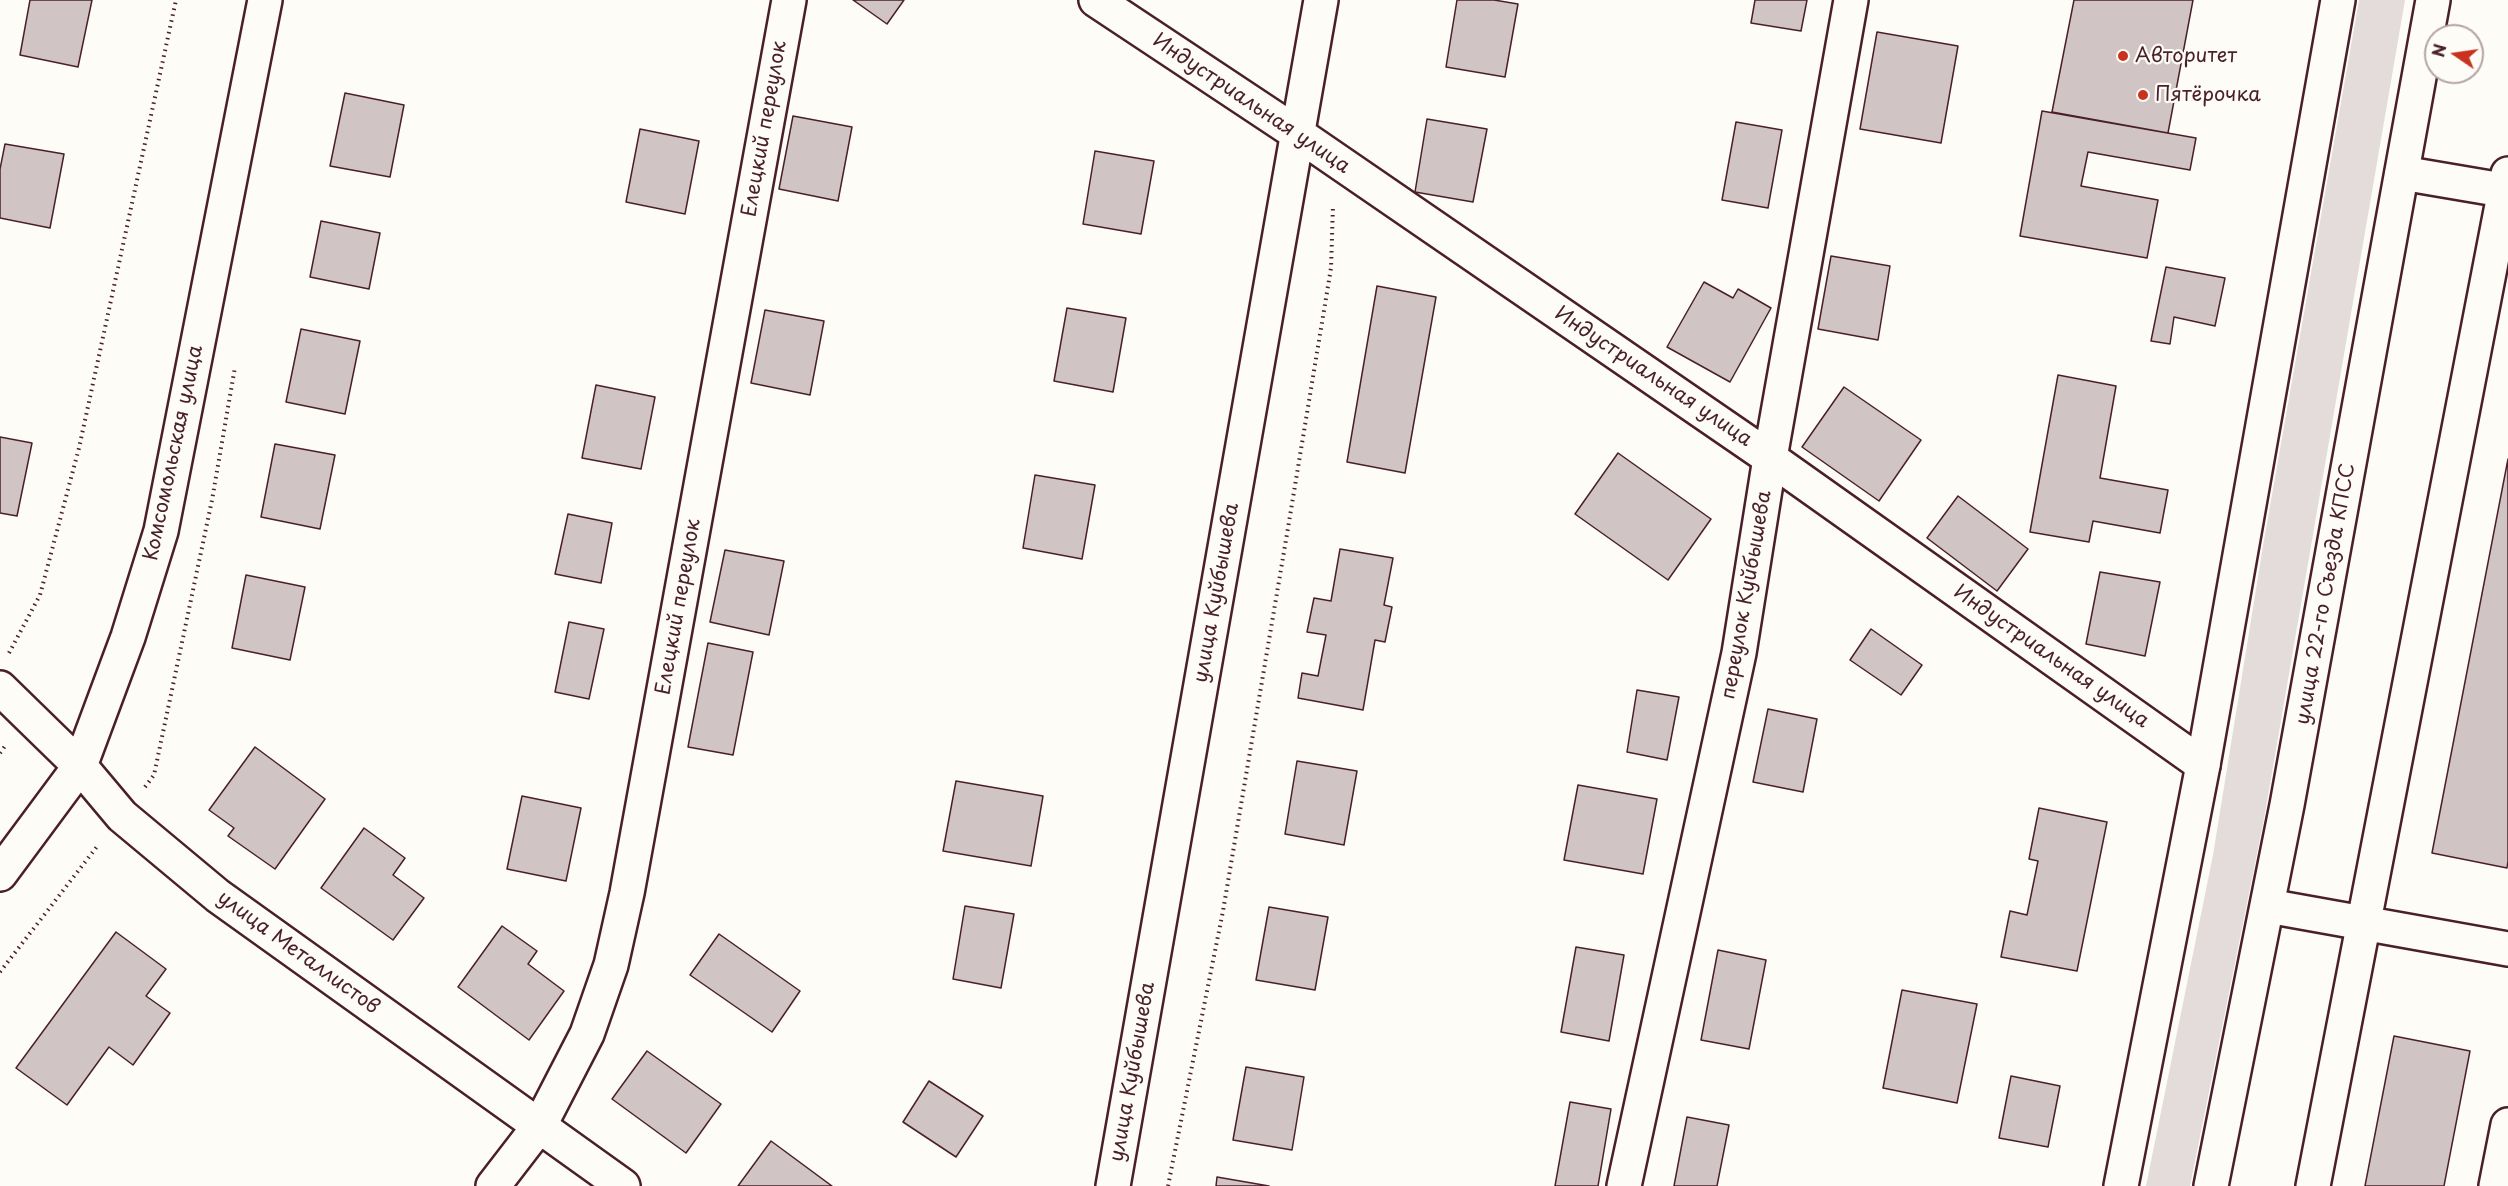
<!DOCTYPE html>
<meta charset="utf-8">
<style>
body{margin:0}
#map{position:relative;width:2508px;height:1186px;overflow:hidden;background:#fdfcf7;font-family:"Playpen Sans",sans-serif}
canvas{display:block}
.north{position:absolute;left:2424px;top:24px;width:60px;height:60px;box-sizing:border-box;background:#fdfcf7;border:2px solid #b5a4a5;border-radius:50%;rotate:283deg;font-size:16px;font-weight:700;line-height:24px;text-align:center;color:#4a1f2b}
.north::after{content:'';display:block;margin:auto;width:21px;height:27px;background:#c8321e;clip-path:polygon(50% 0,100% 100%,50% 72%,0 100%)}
</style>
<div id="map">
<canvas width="2508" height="1186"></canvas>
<div class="north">N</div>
</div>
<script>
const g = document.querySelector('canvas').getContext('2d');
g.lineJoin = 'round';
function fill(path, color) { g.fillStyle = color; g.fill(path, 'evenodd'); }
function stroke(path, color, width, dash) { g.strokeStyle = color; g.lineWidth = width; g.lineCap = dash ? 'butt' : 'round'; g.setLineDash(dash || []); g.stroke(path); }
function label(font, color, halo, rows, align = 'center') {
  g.font = font + ' "Playpen Sans",sans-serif'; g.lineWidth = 4.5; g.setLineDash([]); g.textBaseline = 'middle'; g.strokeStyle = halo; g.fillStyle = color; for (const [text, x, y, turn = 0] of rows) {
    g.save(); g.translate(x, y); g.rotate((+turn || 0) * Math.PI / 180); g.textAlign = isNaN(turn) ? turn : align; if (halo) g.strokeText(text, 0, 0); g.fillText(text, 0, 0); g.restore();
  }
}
fill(new Path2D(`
 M 2359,0 L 2405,0 L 2264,819 L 2190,1186 L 2146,1186 L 2213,855 L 2263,546 Z`), '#e3dcda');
const building = new Path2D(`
 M 30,0 L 92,0 L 78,67 L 20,55 Z
 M 853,0 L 904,0 L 887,24 Z
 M 1457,0 L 1494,0 L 1518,4 L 1505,77 L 1446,67 Z
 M 1755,0 L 1807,0 L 1801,31 L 1751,23 Z
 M 2074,0 L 2193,0 L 2168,133 L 2052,112 Z
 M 1877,32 L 1958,46 L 1941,143 L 1860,129 Z
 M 345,93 L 404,105 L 390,177 L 330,166 Z
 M 2042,111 L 2196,138 L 2190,170 L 2088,152 L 2081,186 L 2158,200 L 2147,258 L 2020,236 Z
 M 793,116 L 852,127 L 838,201 L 779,189 Z
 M 1427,119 L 1487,129 L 1473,202 L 1415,192 Z
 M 1736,122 L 1782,130 L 1768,208 L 1722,200 Z
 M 640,129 L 699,141 L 685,214 L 626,202 Z
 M 5,144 L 64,154 L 50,228 L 0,218 L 0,169 Z
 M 1095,151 L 1154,161 L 1141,234 L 1083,224 Z
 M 321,221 L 380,233 L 369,289 L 310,277 Z
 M 1831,256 L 1890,266 L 1878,340 L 1818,329 Z
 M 2166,267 L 2225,278 L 2215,326 L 2174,317 L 2170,344 L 2151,341 Z
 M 1704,282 L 1733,298 L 1738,289 L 1771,308 L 1730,382 L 1667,347 Z
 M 1377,286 L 1436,297 L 1405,473 L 1347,462 Z
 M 1067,308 L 1126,318 L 1113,392 L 1054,381 Z
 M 765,310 L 824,321 L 810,395 L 751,383 Z
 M 301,329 L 360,341 L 345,414 L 286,402 Z
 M 2058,375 L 2116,386 L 2100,478 L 2168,490 L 2160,533 L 2093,521 L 2089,542 L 2030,532 Z
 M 596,385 L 655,397 L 641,469 L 582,458 Z
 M 1844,387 L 1921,440 L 1879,501 L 1802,447 Z
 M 0,437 L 32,443 L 17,516 L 0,513 Z
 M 275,444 L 335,455 L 320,529 L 261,517 Z
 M 1618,453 L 1711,519 L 1668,580 L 1575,514 Z
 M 2508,459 L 2508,861 L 2507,868 L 2432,853 Z
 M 1035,475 L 1095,485 L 1082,559 L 1023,548 Z
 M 1958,496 L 2028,549 L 1997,591 L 1927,538 Z
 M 568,514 L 612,523 L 601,583 L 555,574 Z
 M 1340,549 L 1393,558 L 1384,605 L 1392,607 L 1385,642 L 1375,640 L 1363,710 L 1298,698 L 1302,673 L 1318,676 L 1326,635 L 1307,632 L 1314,598 L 1331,601 Z
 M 725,550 L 784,561 L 769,635 L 710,622 Z
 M 2100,572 L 2160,582 L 2145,656 L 2086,644 Z
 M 246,575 L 305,587 L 290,660 L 232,648 Z
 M 569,622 L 604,629 L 589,699 L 555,692 Z
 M 1871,629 L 1922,665 L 1901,695 L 1850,660 Z
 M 708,643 L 753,652 L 733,755 L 688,747 Z
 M 1637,690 L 1679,697 L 1667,760 L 1627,752 Z
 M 1768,709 L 1817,719 L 1803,792 L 1753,782 Z
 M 255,747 L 325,799 L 275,869 L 228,836 L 234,828 L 209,810 Z
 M 1297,761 L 1357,771 L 1344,845 L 1285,834 Z
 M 956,781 L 1043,796 L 1031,866 L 943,851 Z
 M 1578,785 L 1657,799 L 1643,874 L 1564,860 Z
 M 522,796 L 581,808 L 566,881 L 507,869 Z
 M 2039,808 L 2107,822 L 2077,971 L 2001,957 L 2010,911 L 2027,915 L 2038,861 L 2029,859 Z
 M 364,828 L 405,858 L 393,875 L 424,898 L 393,940 L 321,888 Z
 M 965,906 L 1014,914 L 1001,988 L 953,979 Z
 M 1269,907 L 1328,917 L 1315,990 L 1256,980 Z
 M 502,926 L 537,951 L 528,964 L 564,991 L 529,1040 L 458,987 Z
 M 116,932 L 166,969 L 146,996 L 170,1013 L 133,1065 L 109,1047 L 67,1105 L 16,1068 Z
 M 719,934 L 800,991 L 772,1032 L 690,975 Z
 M 1576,947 L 1624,955 L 1609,1041 L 1561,1032 Z
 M 1718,950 L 1766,960 L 1749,1049 L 1701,1040 Z
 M 1902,990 L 1977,1004 L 1957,1103 L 1883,1088 Z
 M 2394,1036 L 2470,1051 L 2444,1186 L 2365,1186 Z
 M 647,1051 L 721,1104 L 686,1153 L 612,1099 Z
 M 1246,1067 L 1304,1077 L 1292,1150 L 1233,1140 Z
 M 2011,1076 L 2060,1086 L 2048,1147 L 1999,1138 Z
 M 929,1081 L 983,1116 L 956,1157 L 903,1122 Z
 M 1570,1102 L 1611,1109 L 1598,1186 L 1555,1186 Z
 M 1687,1117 L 1729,1125 L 1717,1186 L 1674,1186 Z
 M 771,1141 L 832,1186 L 738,1186 Z
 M 1217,1177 L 1269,1186 L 1216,1186 Z`);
fill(building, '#d0c5c4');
stroke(building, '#4a1f2b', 1.5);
const minor = new Path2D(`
 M 1096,0 L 1298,134 L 1770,458 L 2203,765
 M 2402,173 L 2508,191
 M 0,688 L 80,766 L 122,816 L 218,896 L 623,1186
 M 0,874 L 80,766 L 128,637 L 161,531 L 265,0
 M 2268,906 L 2508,949
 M 493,1186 L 540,1125 L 587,1034 L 611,965 L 627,893 L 789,0
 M 1113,1186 L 1321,0
 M 1624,1186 L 1739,653 L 1770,458 L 1851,0
 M 2313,1186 L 2508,174
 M 2496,1186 L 2508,1125`);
const major = new Path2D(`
 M 2121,1186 L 2203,765 L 2338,0
 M 2211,1186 L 2287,805 L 2433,0`);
stroke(minor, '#4a1f2b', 38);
stroke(major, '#4a1f2b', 38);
stroke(new Path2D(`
 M 9,653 L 40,595 L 79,448 L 176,0
 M 0,753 L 5,746
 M 145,787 L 154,775 L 212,500 L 235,367
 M 0,972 L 99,844
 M 1168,1186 L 1223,911 L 1288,528 L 1331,268 L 1333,205`), '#4a1f2b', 4, [1.5, 4.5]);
stroke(minor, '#fdfcf7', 33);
stroke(major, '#fdfcf7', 33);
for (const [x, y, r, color] of [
 [2123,56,6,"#c8321e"],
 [2143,95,6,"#c8321e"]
]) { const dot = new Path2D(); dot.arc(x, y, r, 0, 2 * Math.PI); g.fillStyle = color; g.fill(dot); stroke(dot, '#fdfcf7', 2); }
label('20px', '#4a1f2b', '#fdfcf7', [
 ["Авторитет",2135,56],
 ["Пятёрочка",2155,95]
], 'left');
label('20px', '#4a1f2b', '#fdfcf7', [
 ["Индустриальная улица",1251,104,34],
 ["Елецкий переулок",765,129,-80],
 ["Индустриальная улица",1653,377,34],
 ["Комсомольская улица",174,453,-78],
 ["улица Куйбышева",1217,593,-80],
 ["улица 22-го Съезда КПСС",2326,594,-80],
 ["переулок Куйбышева",1747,595,-80],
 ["Елецкий переулок",679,607,-80],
 ["Индустриальная улица",2051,657,35],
 ["улица Металлистов",298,953,36],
 ["улица Куйбышева",1133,1072,-80]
]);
</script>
